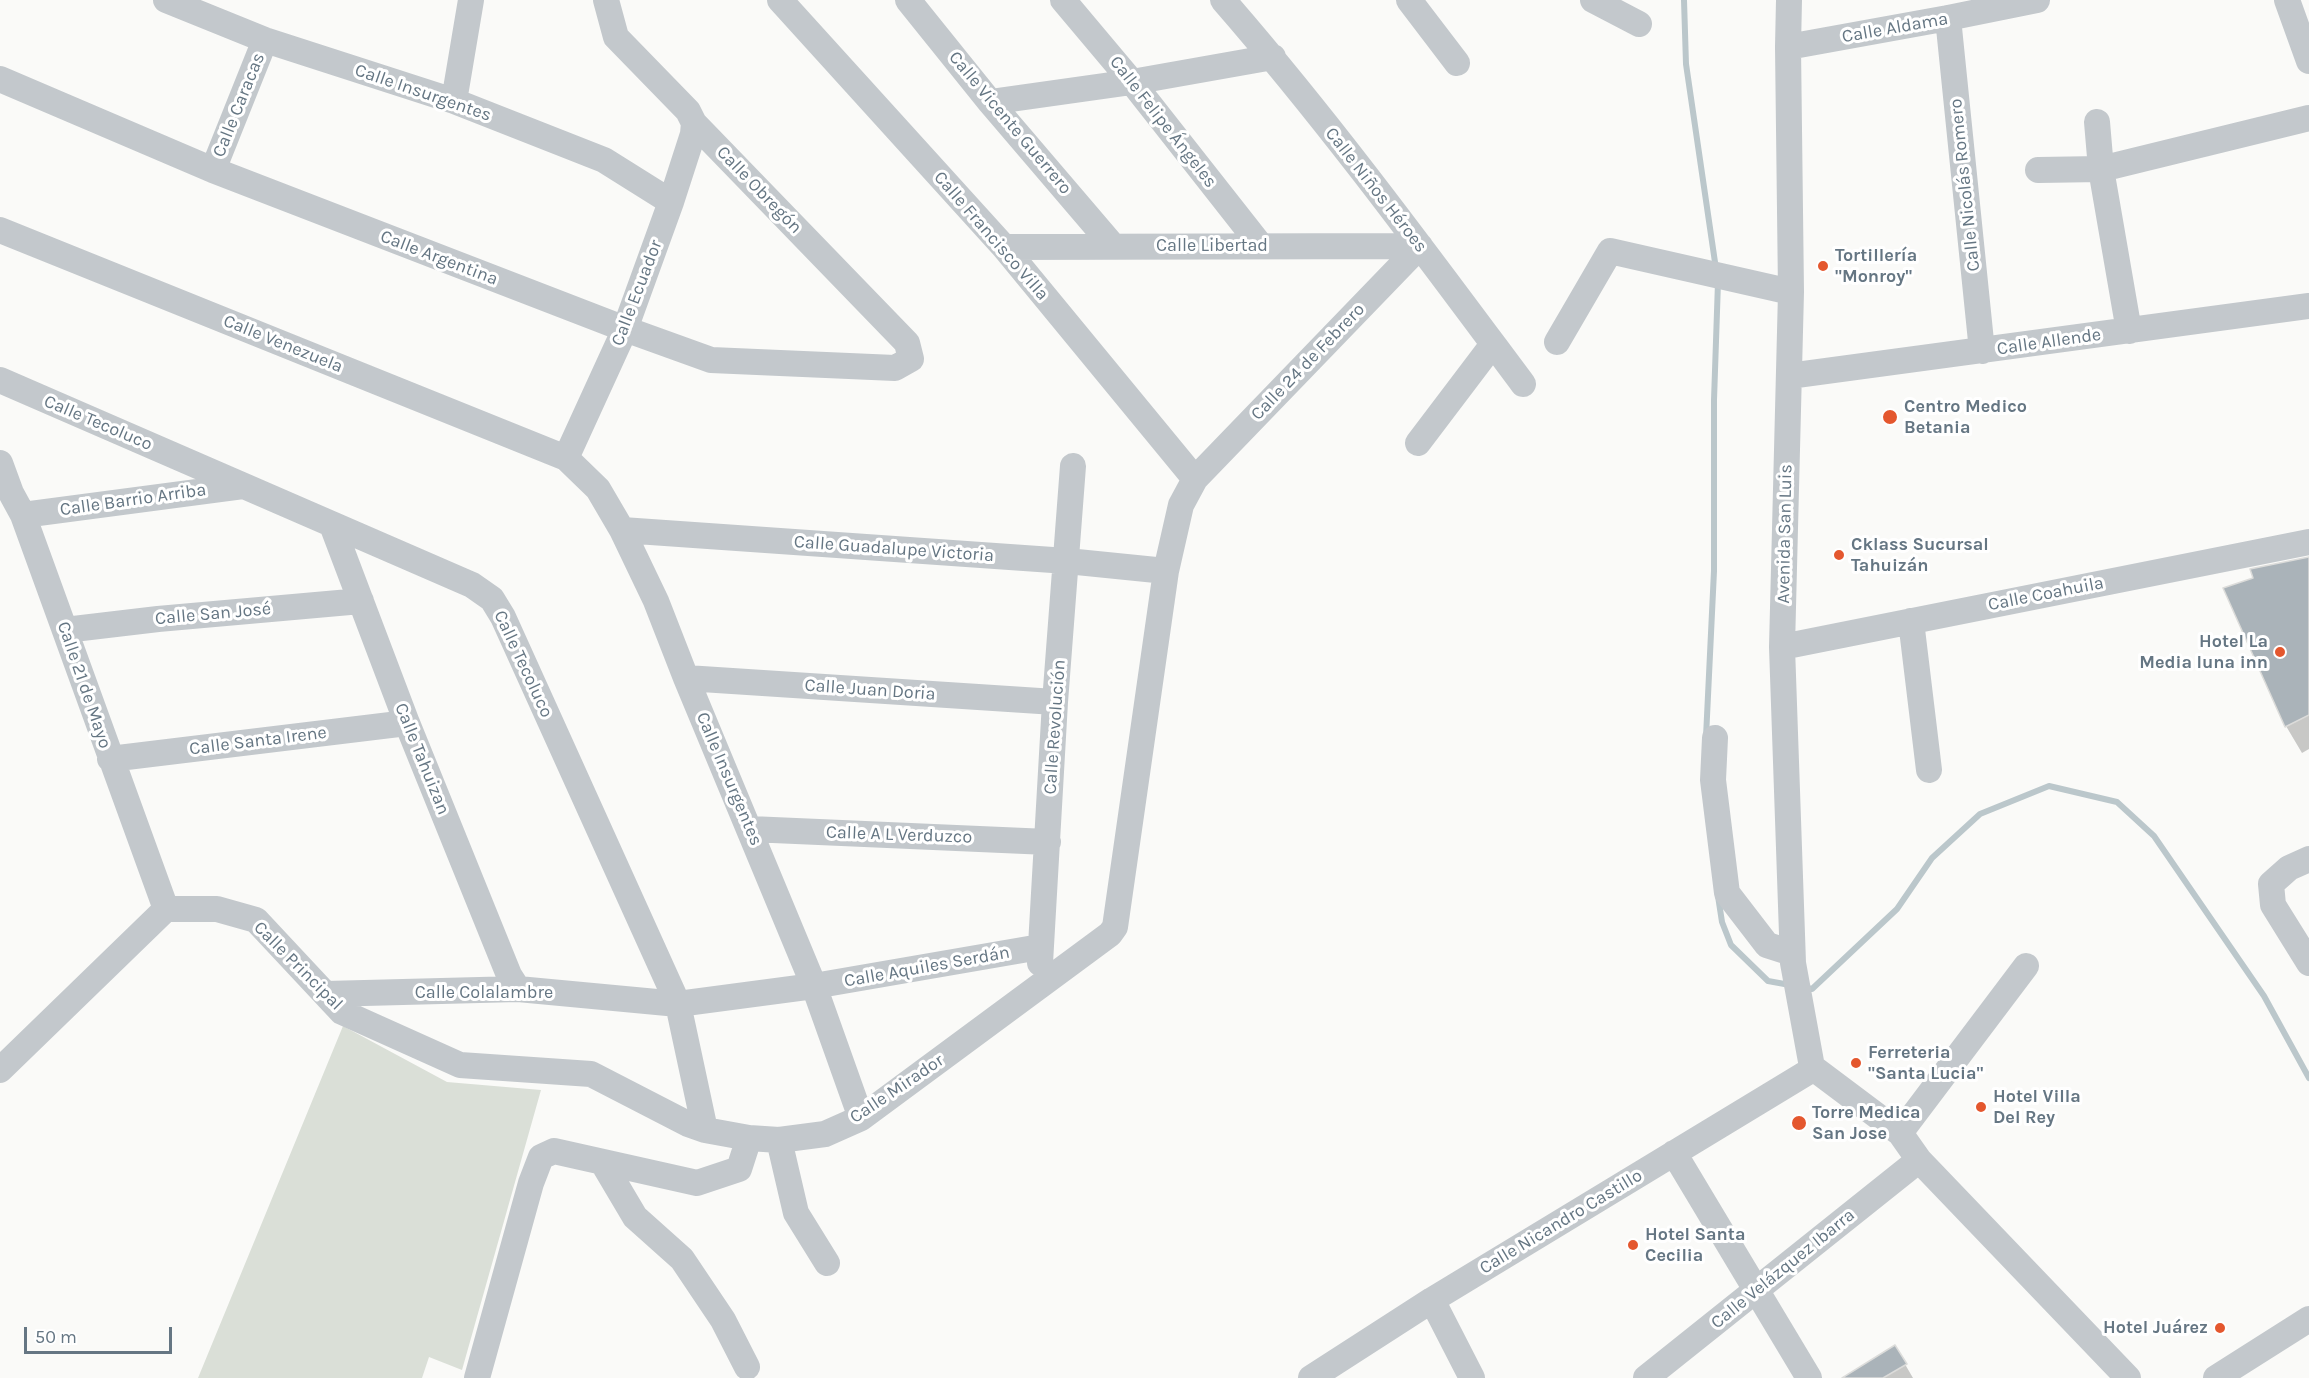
<!DOCTYPE html>
<meta charset="utf-8">
<style>
body{margin:0}
#map{position:relative;width:2309px;height:1378px;overflow:hidden;background:#fafaf8;font-family:Karla,sans-serif}
canvas{display:block}
.scale{position:absolute;left:24px;top:1327px;width:148px;height:27px;box-sizing:border-box;border:3px solid #657683;border-top:0;padding-left:8px;font-size:18px;line-height:21px;white-space:nowrap;color:#657683;-webkit-text-stroke:4px #fff;paint-order:stroke}
</style>
<div id="map">
<canvas width="2309" height="1378"></canvas>
<div class="scale">50 m</div>
</div>
<script>
const g = document.querySelector('canvas').getContext('2d');
g.lineJoin = 'round';
function fill(path, color) { g.fillStyle = color; g.fill(path, 'evenodd'); }
function stroke(path, color, width, dash) { g.strokeStyle = color; g.lineWidth = width; g.lineCap = dash ? 'butt' : 'round'; g.setLineDash(dash || []); g.stroke(path); }
function label(font, color, halo, rows, align = 'center') {
  g.font = font + ' Karla,sans-serif'; g.lineWidth = 6; g.setLineDash([]); g.textBaseline = 'middle'; g.strokeStyle = halo; g.fillStyle = color; for (const [text, x, y, turn = 0] of rows) {
    g.save(); g.translate(x, y); g.rotate((+turn || 0) * Math.PI / 180); g.textAlign = isNaN(turn) ? turn : align; if (halo) g.strokeText(text, 0, 0); g.fillText(text, 0, 0); g.restore();
  }
}
fill(new Path2D(`
 M 343,1026 L 447,1082 L 541,1090 L 462,1370 L 429,1357 L 422,1378 L 198,1378 Z`), '#dadfd7');
fill(new Path2D(`
 M 2309,559 L 2309,749 L 2302,753 L 2286,726 Z
 M 1895,1347 L 1913,1378 L 1845,1378 Z`), '#0003');
stroke(new Path2D(`
 M 1684,0 L 1686,64 L 1716,269
 M 1706,737 L 1714,571 L 1714,400 L 1718,282
 M 1718,896 L 1722,922 L 1731,945 L 1768,981 L 1790,985
 M 1803,987 L 1812,989 L 1897,909 L 1932,858 L 1980,814 L 2049,786 L 2117,802 L 2154,836 L 2264,996 L 2309,1078`), '#bbc7cb', 6);
const building = new Path2D(`
 M 2309,557 L 2309,715 L 2285,727 L 2223,588 L 2253,578 L 2250,569 Z
 M 1895,1345 L 1907,1364 L 1883,1378 L 1842,1378 Z`);
fill(building, '#aab3b9');
stroke(building, '#dcdcda', 1.5);
stroke(new Path2D(`
 M 166,0 L 265,40 L 454,101 L 604,160 L 671,202
 M 780,0 L 1004,247 L 1195,479
 M 908,0 L 990,102 L 1113,246
 M 1063,0 L 1132,82 L 1261,246
 M 1223,0 C 1330,123 1426,254 1523,384
 M 1409,0 L 1457,63
 M 1593,0 L 1639,24
 M 1789,0 L 1788,47 L 1791,292 L 1782,647 L 1793,963 L 1812,1067 L 1900,1133 L 1919,1160 L 2128,1378
 M 2287,0 L 2309,61
 M 1948,18 L 1982,351
 M 1788,47 L 1948,18 L 2037,0
 M 0,79 L 213,170 L 625,329 L 711,360 L 895,368 L 911,359 L 907,343 L 694,123 L 688,111 L 616,37 L 606,0
 M 454,101 L 471,0
 M 990,102 L 1132,82 L 1273,57
 M 2097,122 L 2101,169 L 2129,331
 M 213,170 L 265,40
 M 2038,170 L 2101,169 L 2309,118
 M 0,230 L 566,458 L 598,489 L 622,530 L 656,601 L 686,678 L 814,986 L 861,1118
 M 1004,247 L 1420,246
 M 1557,342 L 1610,251 L 1791,292
 M 1789,376 L 2309,306
 M 0,380 L 472,585 L 492,599 L 503,617 L 678,1004 L 705,1130
 M 1418,443 L 1493,344
 M 566,458 L 625,329 L 671,202 L 693,134 L 694,123
 M 0,463 L 11,493 L 23,515 L 166,909
 M 23,515 L 243,486
 M 332,525 L 407,723 L 509,975 L 518,989
 M 622,530 L 1067,561 L 1166,571
 M 1911,621 L 1929,770
 M 65,630 L 158,619 L 361,601
 M 1782,647 L 2309,542
 M 686,678 L 1055,702
 M 1715,738 L 1713,780 L 1727,893 L 1767,945 L 1792,953
 M 110,759 L 407,723
 M 750,829 L 1048,842
 M 2309,859 L 2289,868 L 2271,884 L 2273,905 L 2309,963
 M 1040,963 L 1055,702 L 1073,466
 M 326,994 L 518,989 L 678,1004 L 814,986 L 1040,947
 M 0,1070 L 166,909 L 217,909 L 256,920 L 342,1012 L 460,1065 L 591,1074 L 688,1124 L 705,1130 L 749,1138 L 779,1140 L 825,1134 L 861,1118 L 1110,934 L 1115,927 L 1166,571 L 1181,505 L 1195,479 L 1420,246
 M 1900,1133 L 2026,966
 M 779,1140 L 796,1213 L 827,1263
 M 1674,1153 L 1809,1378
 M 603,1163 L 635,1217 L 682,1259 L 723,1320 L 747,1367
 M 1432,1300 L 1472,1378
 M 477,1378 L 531,1183 L 541,1157 L 554,1151 L 697,1183 L 739,1169 L 749,1138
 M 1311,1378 L 1432,1300 L 1813,1069
 M 1646,1378 L 1919,1160
 M 2216,1378 L 2309,1319`), '#c3c8cc', 26);
for (const [x, y, r, color] of [
 [1823,266,6,"#e4572e"],
 [1890,417,8,"#e4572e"],
 [1839,555,6,"#e4572e"],
 [2280,652,6,"#e4572e"],
 [1856,1063,6,"#e4572e"],
 [1981,1107,6,"#e4572e"],
 [1799,1123,8,"#e4572e"],
 [1633,1245,6,"#e4572e"],
 [2220,1328,6,"#e4572e"]
]) { const dot = new Path2D(); dot.arc(x, y, r, 0, 2 * Math.PI); g.fillStyle = color; g.fill(dot); stroke(dot, '#fff', 2); }
label('18px', '#657683', '#fff', [
 ["Calle Aldama",1895,28,-10],
 ["Calle Insurgentes",423,93,19],
 ["Calle Caracas",239,105,-68],
 ["Calle Felipe Ángeles",1163,122,52],
 ["Calle Vicente Guerrero",1010,123,50],
 ["Calle Nicolás Romero",1965,185,-96],
 ["Calle Obregón",759,190,46],
 ["Calle Niños Héroes",1376,190,52],
 ["Calle Francisco Villa",991,236,49],
 ["Calle Libertad",1212,246],
 ["Calle Argentina",439,258,21],
 ["Calle Ecuador",637,293,-69],
 ["Calle Allende",2049,342,-8],
 ["Calle Venezuela",283,344,22],
 ["Calle 24 de Febrero",1308,362,-46],
 ["Calle Tecoluco",98,423,23],
 ["Calle Barrio Arriba",133,500,-8],
 ["Avenida San Luis",1785,534,-89],
 ["Calle Guadalupe Victoria",894,549,4],
 ["Calle Coahuila",2046,594,-11],
 ["Calle San José",213,614,-5],
 ["Calle Tecoluco",523,664,65],
 ["Calle 21 de Mayo",84,685,71],
 ["Calle Juan Doria",870,690,4],
 ["Calle Revolución",1055,727,-86],
 ["Calle Santa Irene",258,741,-7],
 ["Calle Tahuizan",422,759,68],
 ["Calle Insurgentes",729,779,67],
 ["Calle A L Verduzco",899,835,2],
 ["Calle Principal",298,966,45],
 ["Calle Aquiles Serdán",927,967,-10],
 ["Calle Colalambre",484,993],
 ["Calle Mirador",897,1089,-34],
 ["Calle Nicandro Castillo",1561,1222,-31],
 ["Calle Velázquez Ibarra",1783,1269,-39]
]);
label('bold 18px', '#657683', '#fff', [
 ["Tortillería",1835,256],
 ["\"Monroy\"",1835,277],
 ["Centro Medico",1904,407],
 ["Betania",1904,428],
 ["Cklass Sucursal",1851,545],
 ["Tahuizán",1851,566],
 ["Hotel La",2268,642,"right"],
 ["Media luna inn",2268,663,"right"],
 ["Ferreteria",1868,1053],
 ["\"Santa Lucia\"",1868,1074],
 ["Hotel Villa",1993,1097],
 ["Del Rey",1993,1118],
 ["Torre Medica",1812,1113],
 ["San Jose",1812,1134],
 ["Hotel Santa",1645,1235],
 ["Cecilia",1645,1256],
 ["Hotel Juárez",2208,1328,"right"]
], 'left');
</script>
